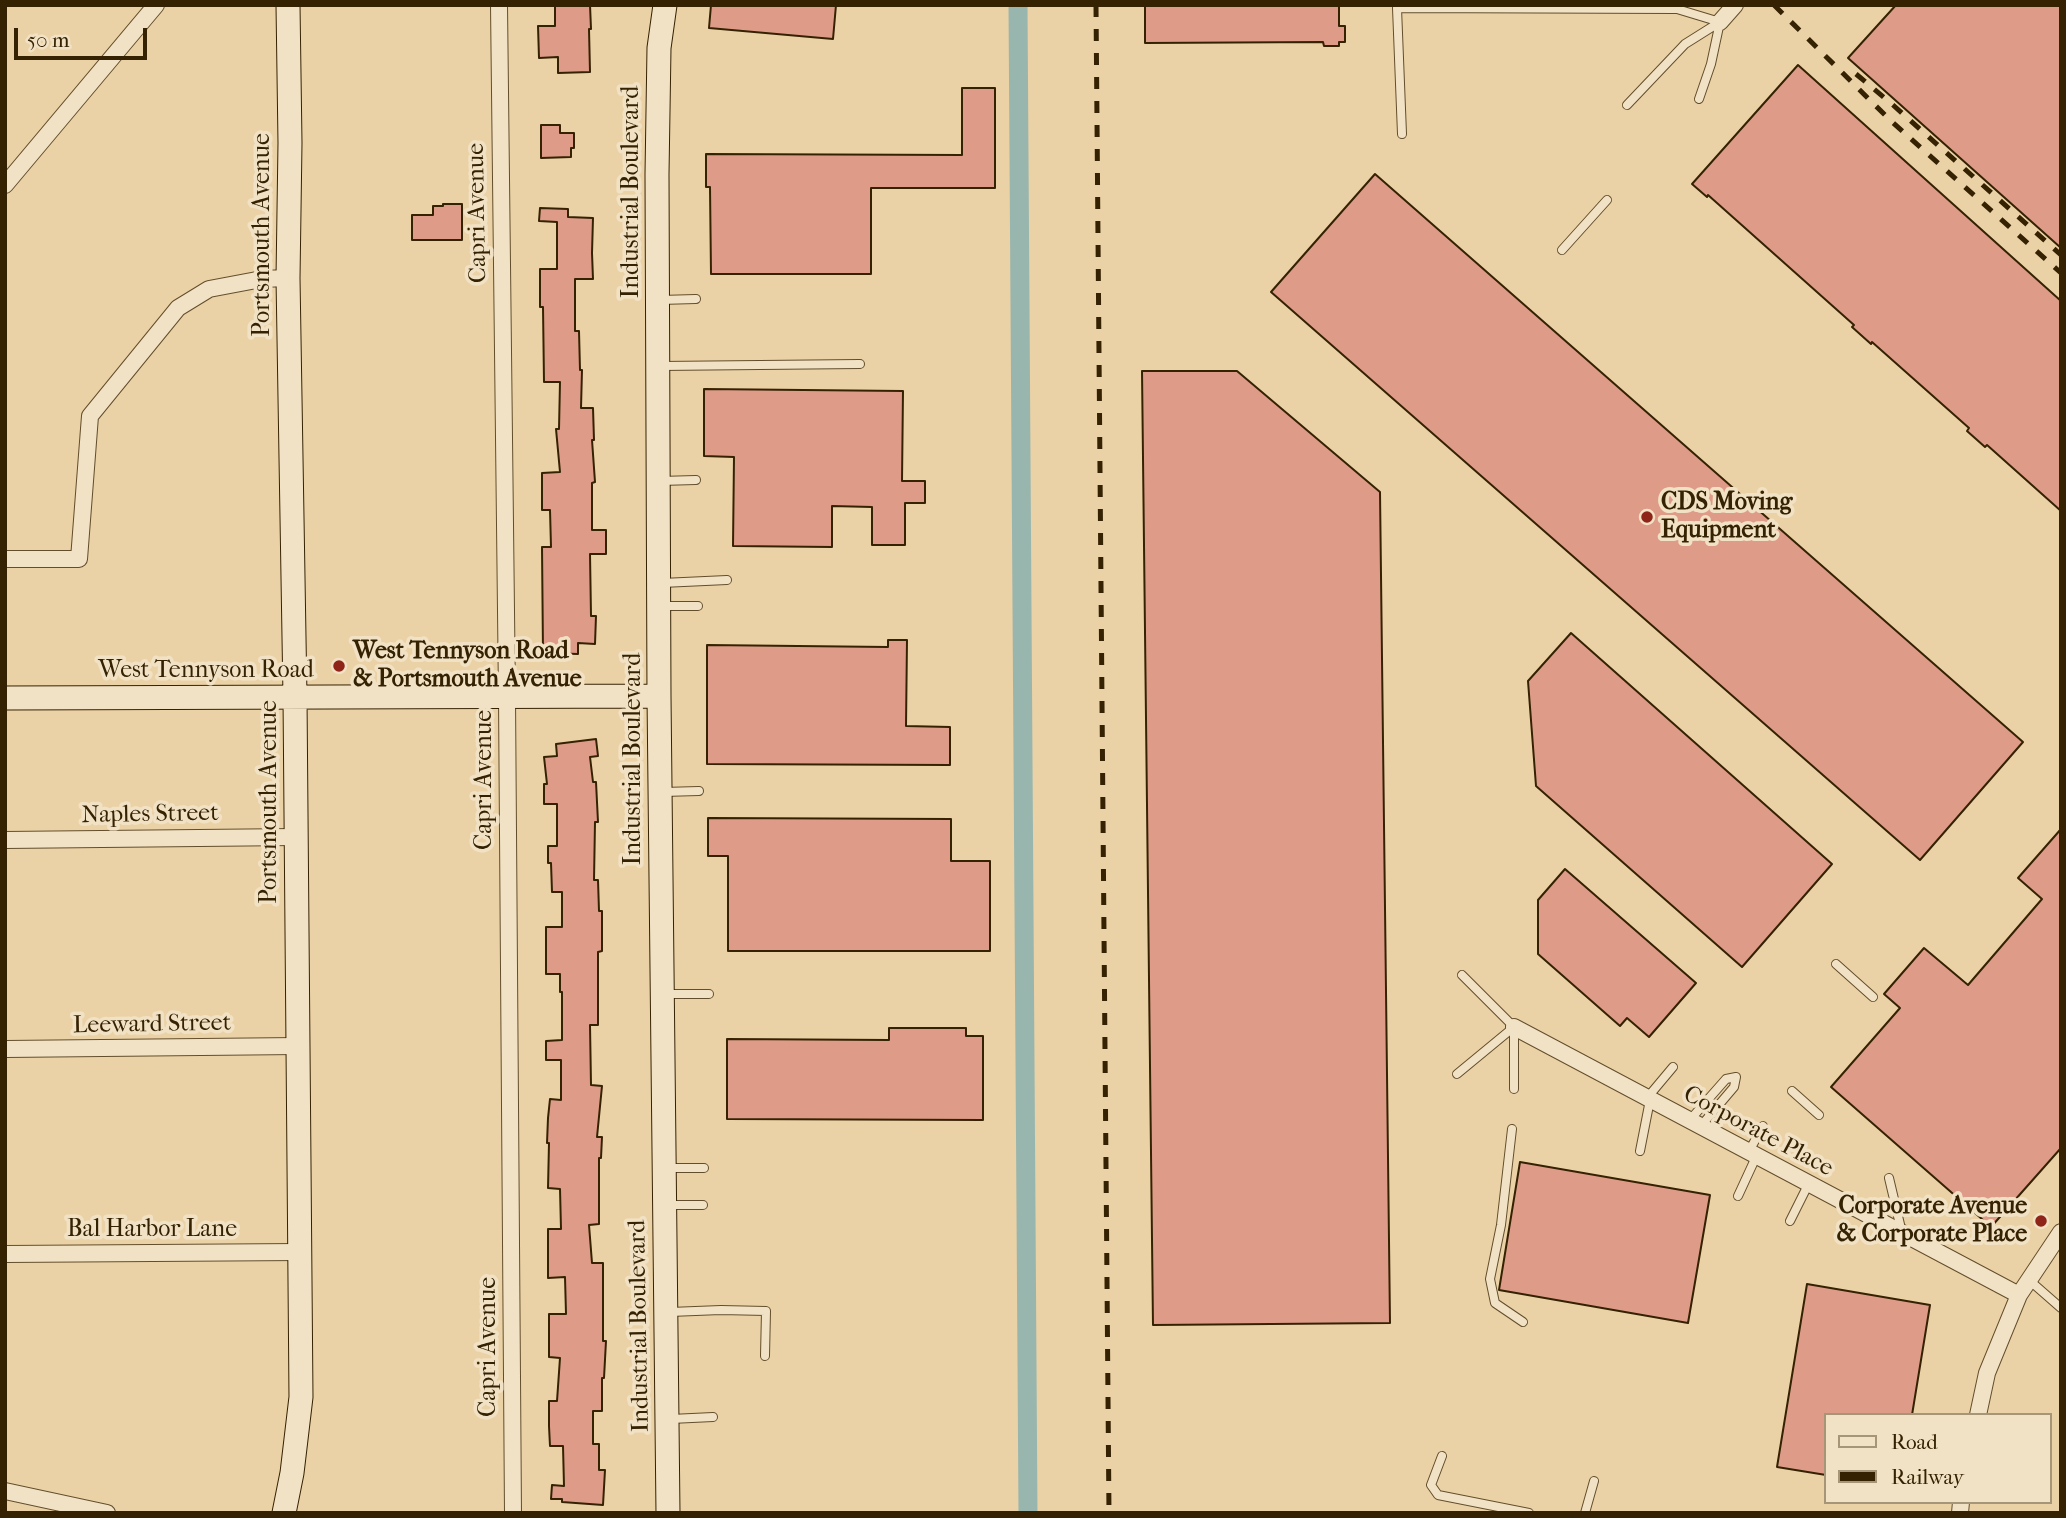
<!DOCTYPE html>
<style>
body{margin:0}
#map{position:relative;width:2066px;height:1518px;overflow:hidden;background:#ebd2a6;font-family:"IM FELL French Canon",serif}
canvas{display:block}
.frame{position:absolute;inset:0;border:7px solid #352203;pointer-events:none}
.legend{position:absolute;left:1824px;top:1413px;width:228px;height:91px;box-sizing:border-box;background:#f2e2c5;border:2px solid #a69577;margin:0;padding:9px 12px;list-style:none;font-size:21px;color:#352203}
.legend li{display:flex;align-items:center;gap:14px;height:35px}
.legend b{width:35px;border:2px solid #a69577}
.scale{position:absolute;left:14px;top:28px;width:133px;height:32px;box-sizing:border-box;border:4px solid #352203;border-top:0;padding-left:9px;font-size:21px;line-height:24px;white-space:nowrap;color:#352203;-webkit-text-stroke:5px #f2e2c5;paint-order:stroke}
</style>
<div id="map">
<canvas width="2066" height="1518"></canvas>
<div class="frame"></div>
<ul class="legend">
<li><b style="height:9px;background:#f2e2c5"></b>Road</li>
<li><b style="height:9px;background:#352203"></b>Railway</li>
</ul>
<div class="scale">50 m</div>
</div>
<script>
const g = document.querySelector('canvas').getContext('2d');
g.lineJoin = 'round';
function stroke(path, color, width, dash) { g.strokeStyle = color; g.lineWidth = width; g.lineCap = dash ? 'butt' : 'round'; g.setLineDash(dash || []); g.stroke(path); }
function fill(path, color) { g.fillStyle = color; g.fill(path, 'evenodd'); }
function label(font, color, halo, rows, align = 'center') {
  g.font = font + ' "IM FELL French Canon",serif'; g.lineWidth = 7; g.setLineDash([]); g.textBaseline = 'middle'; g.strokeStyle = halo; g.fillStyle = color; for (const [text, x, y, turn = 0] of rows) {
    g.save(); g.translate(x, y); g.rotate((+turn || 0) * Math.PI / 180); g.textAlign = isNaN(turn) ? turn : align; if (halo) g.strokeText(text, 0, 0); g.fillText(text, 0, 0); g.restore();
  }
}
stroke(new Path2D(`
 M 1018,5 L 1028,1513`), '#99b6ae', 19);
const building = new Path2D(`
 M 555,5 L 590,5 L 591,29 L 589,29 L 590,72 L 558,73 L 558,57 L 539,58 L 538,26 L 555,26 Z
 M 711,5 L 836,5 L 833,39 L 709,28 Z
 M 1145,5 L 1339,5 L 1339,26 L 1345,26 L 1345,42 L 1339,42 L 1339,46 L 1324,46 L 1323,42 L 1145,43 Z
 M 1896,5 L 2061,5 L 2061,248 L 1848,58 Z
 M 1798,65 L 2061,301 L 2061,511 L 1987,445 L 1985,447 L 1967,431 L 1969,428 L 1872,342 L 1871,344 L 1852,327 L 1854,325 L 1708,195 L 1707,197 L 1692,184 Z
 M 962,88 L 995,88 L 995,188 L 871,188 L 871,274 L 711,274 L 710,187 L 706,187 L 706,154 L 962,155 Z
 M 541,125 L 560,125 L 560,133 L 574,133 L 574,148 L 571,148 L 571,157 L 541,158 Z
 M 1375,174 L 2023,742 L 1920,860 L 1271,292 Z
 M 443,204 L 462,204 L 462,240 L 412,240 L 412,215 L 433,215 L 433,206 L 443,206 Z
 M 540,208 L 568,209 L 568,217 L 593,218 L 592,253 L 593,279 L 575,279 L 575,331 L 579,331 L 580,370 L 582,370 L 581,408 L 593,408 L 594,440 L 592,440 L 595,482 L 592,483 L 592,530 L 606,530 L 606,554 L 590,554 L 591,616 L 596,616 L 595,644 L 578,643 L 578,654 L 543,653 L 542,547 L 551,547 L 550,510 L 542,510 L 542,473 L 560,472 L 556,429 L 559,429 L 560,382 L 544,382 L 543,307 L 540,307 L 540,269 L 557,269 L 557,222 L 539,221 Z
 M 1142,371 L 1237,371 L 1380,492 L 1390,1323 L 1153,1325 Z
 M 704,389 L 903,391 L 902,481 L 925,481 L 925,503 L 905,503 L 905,545 L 872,545 L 872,507 L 832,506 L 832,547 L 733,546 L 734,457 L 704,456 Z
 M 1571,633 L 1832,864 L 1742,967 L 1536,786 L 1528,681 Z
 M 888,640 L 907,640 L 906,726 L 950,727 L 950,765 L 707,764 L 707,645 L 888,647 Z
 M 596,739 L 598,756 L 590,757 L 593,782 L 596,782 L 598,822 L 595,822 L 594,880 L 598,880 L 599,911 L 602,911 L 602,951 L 598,952 L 598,1025 L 590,1025 L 591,1085 L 602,1086 L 597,1137 L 602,1137 L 601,1158 L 599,1158 L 599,1224 L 589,1225 L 592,1263 L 603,1263 L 603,1341 L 606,1341 L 604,1378 L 602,1378 L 602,1411 L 593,1411 L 593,1444 L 599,1444 L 599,1470 L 605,1470 L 603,1505 L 562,1502 L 562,1499 L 551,1499 L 552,1485 L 564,1486 L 563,1446 L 550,1446 L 549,1426 L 549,1401 L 557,1401 L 560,1358 L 549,1357 L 549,1314 L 566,1314 L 565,1277 L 548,1278 L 548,1229 L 561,1229 L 560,1189 L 548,1188 L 549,1143 L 547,1143 L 548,1118 L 550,1099 L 561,1100 L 561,1060 L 546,1060 L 546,1041 L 562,1040 L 562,992 L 560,992 L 560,974 L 546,974 L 546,927 L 562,927 L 562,892 L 552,892 L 551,863 L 548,863 L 548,846 L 557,846 L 557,804 L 544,804 L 544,784 L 547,784 L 544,757 L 557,756 L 556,744 Z
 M 708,818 L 951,819 L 951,861 L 990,861 L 990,951 L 728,951 L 728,856 L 708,856 Z
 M 2061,829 L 2061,1148 L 1991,1227 L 1831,1087 L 1900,1008 L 1884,994 L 1924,948 L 1968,985 L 2042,899 L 2018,878 Z
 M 1565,869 L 1696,983 L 1649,1037 L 1627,1018 L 1620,1026 L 1538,954 L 1538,900 Z
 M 889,1028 L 966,1028 L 966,1036 L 983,1036 L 983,1120 L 727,1119 L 727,1039 L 889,1040 Z
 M 1520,1162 L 1710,1195 L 1688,1323 L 1499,1290 Z
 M 1807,1284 L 1930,1305 L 1912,1415 L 1826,1415 L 1826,1475 L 1777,1467 Z`);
fill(building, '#de9c88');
stroke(building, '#352203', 2);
const lane = new Path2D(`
 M 1699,99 L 1711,64 L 1720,22
 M 1627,105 L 1685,44 L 1720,22
 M 1402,134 L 1397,8 L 1677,9 L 1720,22
 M 1562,250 L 1607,200
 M 660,300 L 696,299
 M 660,366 L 860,364
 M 660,481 L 696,480
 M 662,583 L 727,580
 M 660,606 L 698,606
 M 663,792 L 699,791
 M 1836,964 L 1873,997
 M 1462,975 L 1514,1027 L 1514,1089
 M 663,994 L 709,994
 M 1457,1074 L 1514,1027
 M 1792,1091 L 1819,1115
 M 1647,1098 L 1673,1067
 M 1689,1121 L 1726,1079 L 1736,1077 L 1734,1087 L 1700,1127
 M 1512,1129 L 1501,1225 L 1490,1279 L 1495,1303 L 1523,1322
 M 1640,1151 L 1650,1100
 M 1748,1153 L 1763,1126
 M 665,1168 L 704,1168
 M 1889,1178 L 1902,1233
 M 1738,1196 L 1756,1157
 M 667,1205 L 703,1205
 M 1790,1221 L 1808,1185
 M 2029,1280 L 2061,1308
 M 670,1312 L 721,1310 L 766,1311 L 765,1356
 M 671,1419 L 713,1417
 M 1442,1456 L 1431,1485 L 1438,1495 L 1529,1513
 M 1585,1513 L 1594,1481`);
const street = new Path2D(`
 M 499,5 L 507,697 L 513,1513
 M 1720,22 L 1735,5
 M 5,185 L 156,5
 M 5,559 L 79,559 L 90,416 L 178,308 L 209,289 L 262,279 L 288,278
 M 5,840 L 295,837
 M 1514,1027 L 2019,1295
 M 5,1049 L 298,1046
 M 5,1254 L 300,1252
 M 1978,1415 L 1987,1373 L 2019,1295 L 2061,1232
 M 5,1491 L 107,1513
 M 1960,1513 L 1961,1502`);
const secondary = new Path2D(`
 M 665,5 L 659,48 L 657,174 L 659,696 L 668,1513
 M 5,698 L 659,696
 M 284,1513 L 292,1473 L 301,1397 L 295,697 L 288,278 L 290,143 L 288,5`);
stroke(lane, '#624e2c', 10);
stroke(street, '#624e2c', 18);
stroke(secondary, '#352203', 25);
stroke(lane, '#f2e2c5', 8);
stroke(street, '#f2e2c5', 16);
stroke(secondary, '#f2e2c5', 23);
stroke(new Path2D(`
 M 1096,5 L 1109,1513
 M 1774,5 L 1891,121 L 2061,273
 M 1856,74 L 1893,105 L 2061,255`), '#352203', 5, [12, 12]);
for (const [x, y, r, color] of [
 [1647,517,7,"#8f2418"],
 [339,666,7,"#8f2418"],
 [2041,1221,7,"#8f2418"]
]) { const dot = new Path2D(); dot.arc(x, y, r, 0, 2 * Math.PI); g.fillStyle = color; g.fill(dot); stroke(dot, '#f2e2c5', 2.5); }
label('24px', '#352203', '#f2e2c5', [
 ["Industrial Boulevard",632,192,-90],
 ["Capri Avenue",478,213,-91],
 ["Portsmouth Avenue",263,235,-90],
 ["West Tennyson Road",206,671],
 ["Industrial Boulevard",634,759,-90],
 ["Capri Avenue",485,780,-90],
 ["Portsmouth Avenue",270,802,-90],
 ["Naples Street",150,815,-1],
 ["Leeward Street",152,1025,-1],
 ["Corporate Place",1758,1132,28],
 ["Bal Harbor Lane",152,1230],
 ["Industrial Boulevard",640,1326,-91],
 ["Capri Avenue",489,1347,-90]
]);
label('bold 24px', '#352203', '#f2e2c5', [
 ["CDS Moving",1661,503],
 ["Equipment",1661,531],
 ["West Tennyson Road",353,652],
 ["& Portsmouth Avenue",353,680],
 ["Corporate Avenue",2027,1207,"right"],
 ["& Corporate Place",2027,1235,"right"]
], 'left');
</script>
